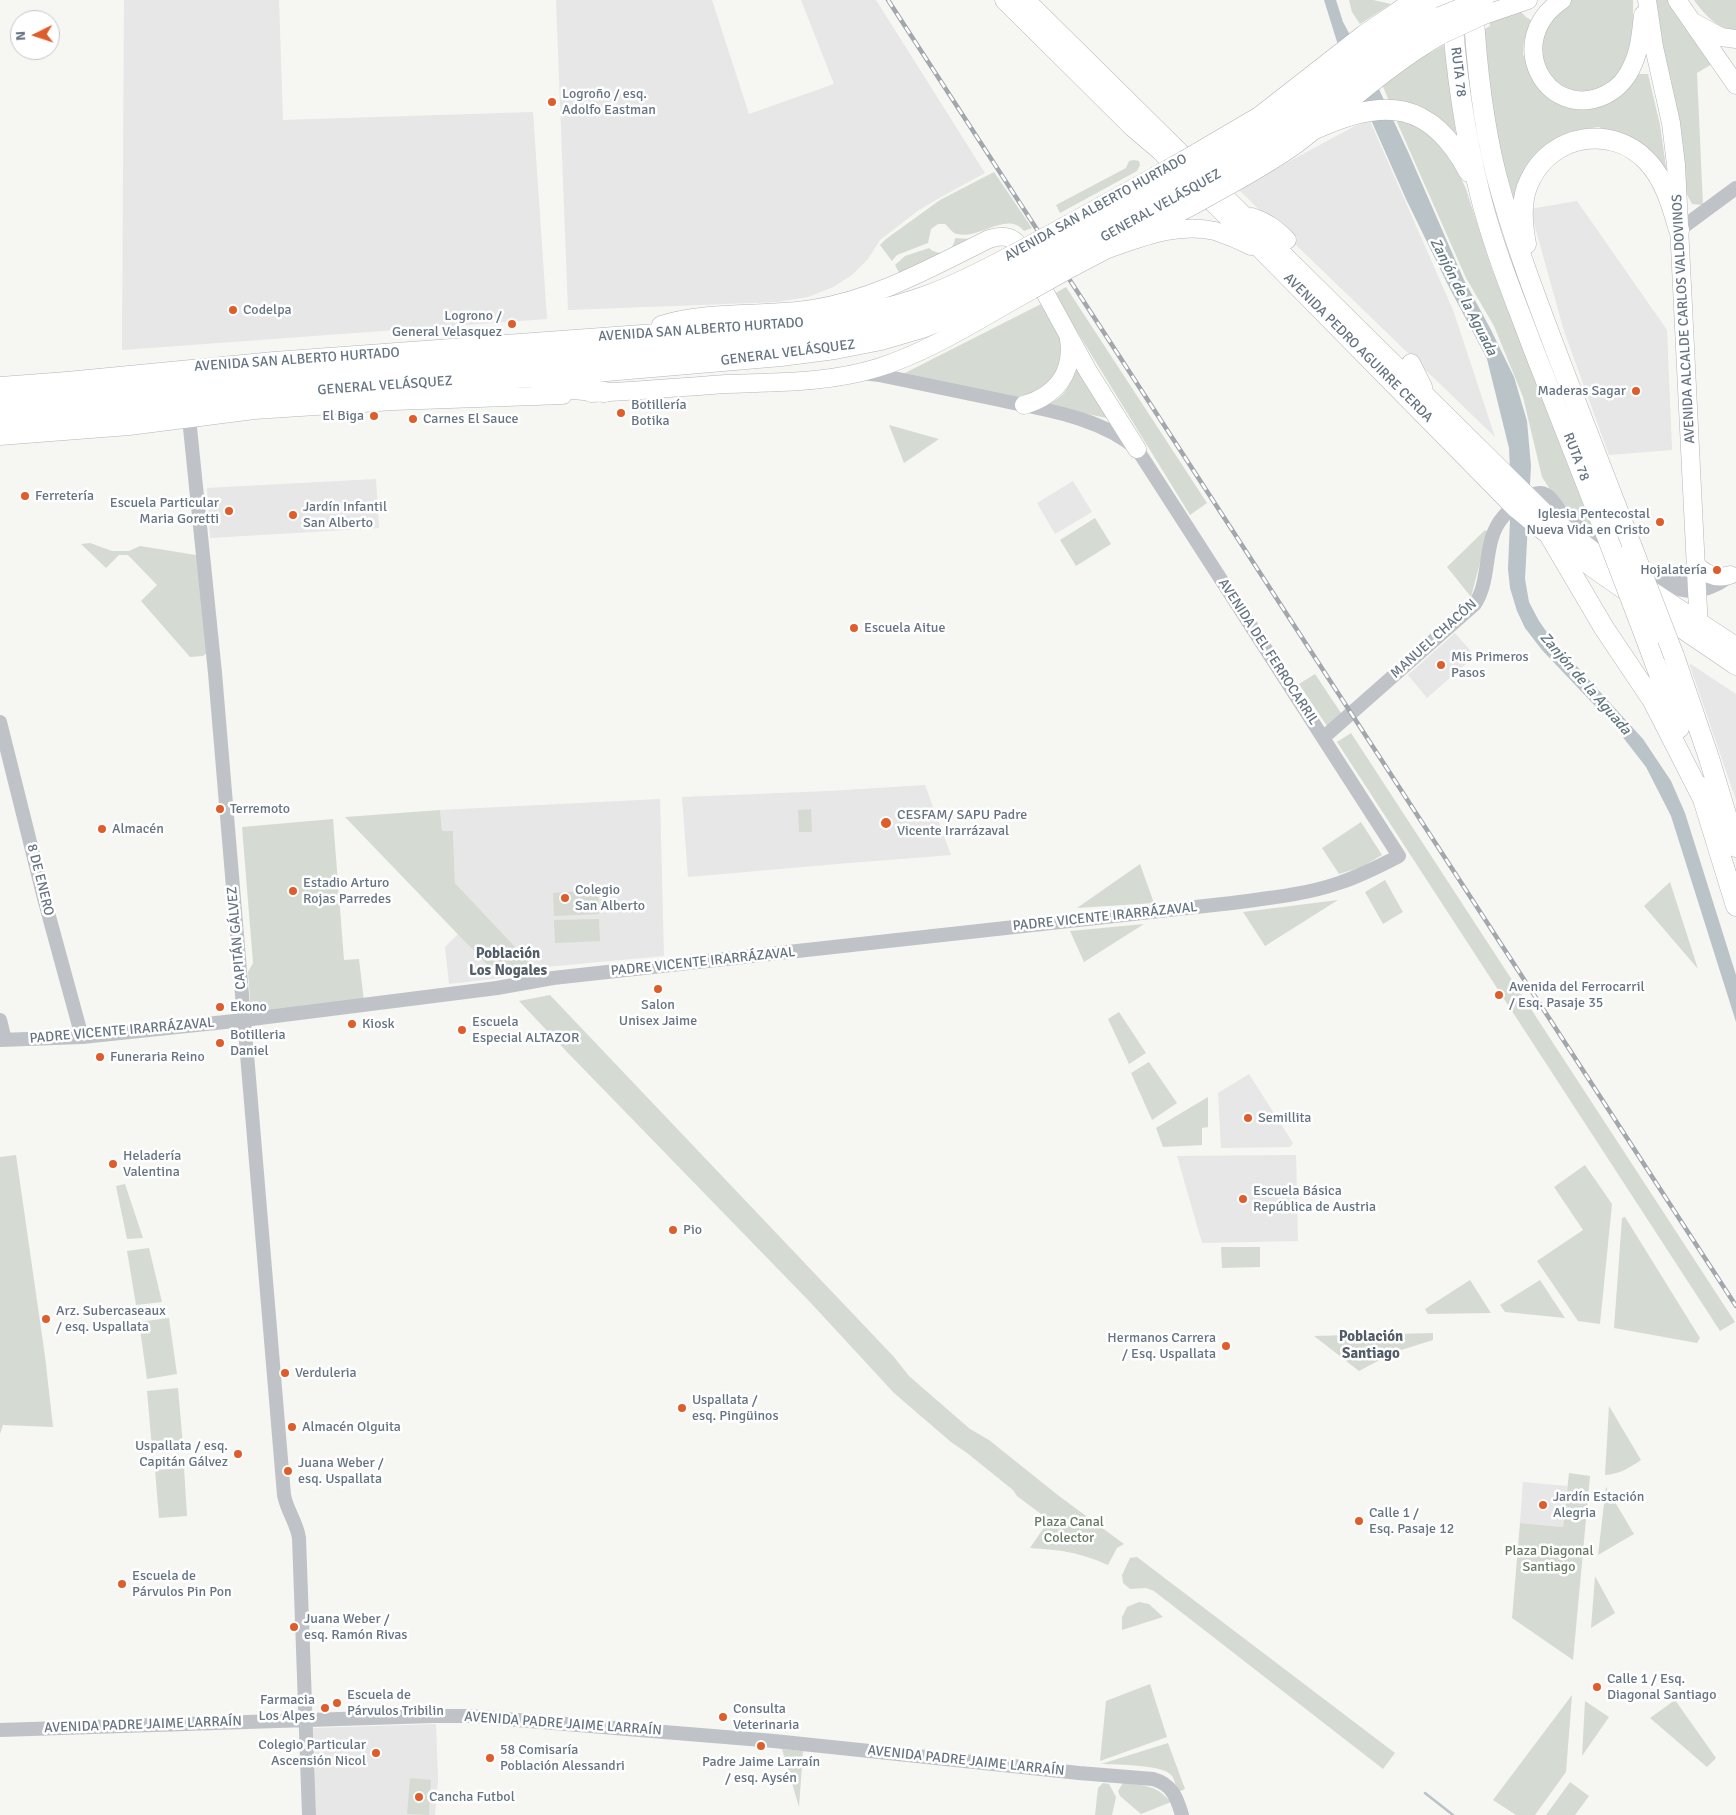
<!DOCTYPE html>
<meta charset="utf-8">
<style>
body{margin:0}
#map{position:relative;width:1736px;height:1815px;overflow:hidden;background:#f6f6f2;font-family:Signika,sans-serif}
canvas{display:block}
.north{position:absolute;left:10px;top:10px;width:50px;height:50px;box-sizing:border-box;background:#fff;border:1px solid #c2c7cd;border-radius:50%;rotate:266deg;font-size:14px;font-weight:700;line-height:20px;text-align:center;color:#667483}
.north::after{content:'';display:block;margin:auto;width:18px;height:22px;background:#de5d2a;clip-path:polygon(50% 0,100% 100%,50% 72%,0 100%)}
</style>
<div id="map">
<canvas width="1736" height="1815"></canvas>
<div class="north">N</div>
</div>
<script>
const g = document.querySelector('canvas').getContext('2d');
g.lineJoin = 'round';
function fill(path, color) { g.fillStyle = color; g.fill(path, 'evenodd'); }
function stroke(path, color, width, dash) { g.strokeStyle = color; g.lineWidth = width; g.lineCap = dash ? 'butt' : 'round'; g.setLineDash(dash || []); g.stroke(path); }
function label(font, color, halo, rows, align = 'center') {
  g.font = font + ' Signika,sans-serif'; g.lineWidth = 5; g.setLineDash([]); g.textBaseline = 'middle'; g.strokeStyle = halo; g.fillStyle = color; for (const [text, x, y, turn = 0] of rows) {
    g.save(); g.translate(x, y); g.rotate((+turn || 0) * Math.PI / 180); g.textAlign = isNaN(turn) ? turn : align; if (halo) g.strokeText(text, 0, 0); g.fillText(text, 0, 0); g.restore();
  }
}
fill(new Path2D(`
 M 124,0 L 279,0 L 283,120 L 533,112 L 547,319 L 122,350 Z
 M 556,0 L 712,0 L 749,114 L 834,84 L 801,0 L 876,0 L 985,173 L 941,197 L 919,210 L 880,240 L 868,259 L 852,275 L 833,287 L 808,297 L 777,302 L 568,310 Z
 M 1370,121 L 1453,310 L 1495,437 L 1238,189 L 1355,126 Z
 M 1577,201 L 1667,330 L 1672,450 L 1609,455 L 1564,331 L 1530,209 Z
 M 376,479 L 379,528 L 210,538 L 207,488 Z
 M 1073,481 L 1092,512 L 1055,534 L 1037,503 Z
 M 1455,633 L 1475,656 L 1427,698 L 1408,675 Z
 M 1689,663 L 1736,694 L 1736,800 Z
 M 925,785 L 951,855 L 837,864 L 688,877 L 682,797 L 829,791 Z
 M 660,799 L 664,956 L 535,968 L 455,883 L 453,831 L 442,831 L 440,810 Z
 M 458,934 L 500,978 L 449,984 L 445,947 Z
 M 1249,1074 L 1293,1143 L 1290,1147 L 1221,1148 L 1218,1093 Z
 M 1296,1155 L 1298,1241 L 1202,1243 L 1177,1156 Z
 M 1523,1482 L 1567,1486 L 1563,1527 L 1520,1523 Z
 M 436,1724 L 438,1779 L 435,1815 L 316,1815 L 313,1728 Z`), '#e6e7e6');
fill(new Path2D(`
 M 1349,0 L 1373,0 L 1391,4 L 1360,24 L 1352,12 Z
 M 1570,0 L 1633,0 L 1633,43 L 1616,81 L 1593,92 L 1572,90 L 1556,82 L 1539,58 L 1548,16 Z
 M 1655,0 L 1670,0 L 1712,64 L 1697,73 L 1703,205 L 1692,204 L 1686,193 Z
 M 1694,0 L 1736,0 L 1736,31 C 1717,29 1704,14 1694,0 Z
 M 1520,11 L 1526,17 L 1531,20 L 1524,41 L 1523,54 L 1529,69 L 1585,105 L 1604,105 L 1616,98 L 1635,74 L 1648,74 L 1660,125 L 1668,181 L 1620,134 L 1598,127 L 1571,132 L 1555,140 L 1515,223 L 1498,161 L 1483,30 L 1490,26 L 1489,19 Z
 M 1444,45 L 1457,142 L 1390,103 L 1381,82 L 1428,48 L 1430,53 Z
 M 1393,113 L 1420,121 L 1449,152 L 1466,189 L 1492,269 L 1594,527 L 1573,516 L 1553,494 L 1542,477 L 1523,397 L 1494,326 L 1466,278 Z
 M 1134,160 L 1139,161 L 1140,165 L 1137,171 L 1060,213 L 1056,205 L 1126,168 L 1129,161 Z
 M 994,172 L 1032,228 L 1024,231 C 1008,210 979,240 957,234 C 952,233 949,227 945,224 L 938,224 L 931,229 L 928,243 L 897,255 L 892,261 L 880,245 L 886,239 L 940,200 Z
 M 987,233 L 901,276 L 895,265 L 905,256 L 929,248 C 940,258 954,251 955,238 L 970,239 Z
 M 1066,287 L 1207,503 L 1190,515 L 1054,294 Z
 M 1045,302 L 1059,330 L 1063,350 L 1057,377 L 1042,390 L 1018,397 L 1005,397 L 903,374 Z
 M 1075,359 L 1111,419 L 1045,405 C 1069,397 1072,381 1075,359 Z
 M 889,425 L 939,439 L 904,463 Z
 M 1095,518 L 1111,544 L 1076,566 L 1060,540 Z
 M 1485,530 L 1488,532 L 1471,597 L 1447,567 Z
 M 90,543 L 112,551 L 129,551 L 140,546 L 196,555 L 199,559 L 207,653 L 203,656 L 190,657 L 141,601 L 157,585 L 128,555 L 119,555 L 106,568 L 81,544 Z
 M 1315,674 L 1343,716 L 1327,726 L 1299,684 Z
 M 1351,733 L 1735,1322 L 1720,1331 L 1337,742 Z
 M 811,809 L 812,832 L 799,832 L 798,810 Z
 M 440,810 L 442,831 L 453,831 L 455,883 L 535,968 L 500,978 L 345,817 Z
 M 333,819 L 344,960 L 359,959 L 364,1002 L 251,1013 L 248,972 L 253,963 L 242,827 Z
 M 1361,822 L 1382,855 L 1362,867 L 1339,874 L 1322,848 Z
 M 1140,864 L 1154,903 L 1077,908 Z
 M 1385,880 L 1403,912 L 1383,924 L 1365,892 Z
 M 1670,882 L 1698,969 L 1644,906 Z
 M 598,890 L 599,914 L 554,916 L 553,893 Z
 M 1338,900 L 1265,946 L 1243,912 Z
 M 599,919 L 600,941 L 555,943 L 554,920 Z
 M 1144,924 L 1084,962 L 1070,931 Z
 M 550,995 L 894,1357 L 909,1376 L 970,1429 L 989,1440 L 1059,1496 L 1124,1544 L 1117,1548 L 1108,1565 C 1078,1552 1062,1550 1030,1548 L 1049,1520 L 1017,1496 L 1013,1490 L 967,1453 L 951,1442 L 894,1393 L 809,1301 L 567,1052 L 519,1001 Z
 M 1119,1012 L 1146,1053 L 1129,1064 L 1108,1019 Z
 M 1149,1062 L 1177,1103 L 1152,1120 L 1131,1073 Z
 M 1208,1097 L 1208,1127 L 1202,1128 L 1202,1145 L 1163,1147 L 1156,1128 Z
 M 16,1155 L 45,1356 L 53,1427 L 3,1425 L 0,1434 L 0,1157 Z
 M 1585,1165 L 1612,1204 L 1600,1324 L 1578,1321 L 1537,1261 L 1583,1230 L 1554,1187 Z
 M 125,1184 L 143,1238 L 127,1239 L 116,1186 Z
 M 1625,1217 L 1700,1338 L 1697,1343 L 1614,1328 L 1622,1218 Z
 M 1221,1247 L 1260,1247 L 1260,1267 L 1222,1268 Z
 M 149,1248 L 162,1302 L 136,1305 L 127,1251 Z
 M 1470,1280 L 1491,1313 L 1428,1314 L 1425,1309 Z
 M 1540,1280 L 1565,1318 L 1505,1312 L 1500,1305 Z
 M 169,1318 L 177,1374 L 147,1379 L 139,1322 Z
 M 1433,1333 L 1433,1340 L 1395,1352 L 1359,1371 L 1314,1336 Z
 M 178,1388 L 183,1445 L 152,1448 L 147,1391 Z
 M 1609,1406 L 1641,1460 C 1629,1468 1620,1474 1605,1475 Z
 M 184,1468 L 187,1516 L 159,1518 L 155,1470 Z
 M 1569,1473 L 1590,1476 L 1573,1660 L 1512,1618 L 1520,1523 L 1563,1527 Z
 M 1606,1487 L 1634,1534 L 1598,1555 Z
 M 1137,1557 L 1395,1753 L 1383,1769 L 1154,1591 L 1146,1588 L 1130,1589 L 1123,1583 L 1122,1575 L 1130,1558 Z
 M 1595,1576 L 1615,1613 L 1591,1628 Z
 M 1139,1602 L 1149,1604 L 1163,1617 L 1122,1630 L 1122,1617 L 1127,1607 Z
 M 1150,1684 L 1167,1737 L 1100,1761 L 1106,1701 Z
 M 1572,1695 L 1566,1772 L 1535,1815 L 1516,1815 L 1493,1800 Z
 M 1675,1700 L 1716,1758 L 1707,1767 L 1650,1718 Z
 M 1585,1701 L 1609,1717 L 1582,1756 Z
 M 1168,1743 L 1185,1789 L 1178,1792 C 1176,1787 1175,1780 1172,1776 C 1164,1764 1116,1765 1101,1764 Z
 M 782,1749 L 803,1751 L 799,1807 Z
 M 410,1778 L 431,1780 L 429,1815 L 407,1814 Z
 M 1570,1782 L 1589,1796 L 1575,1815 L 1546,1815 Z
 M 1103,1783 L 1109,1784 L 1116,1797 L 1112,1815 L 1095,1815 L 1098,1788 Z
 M 1123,1783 C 1144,1786 1155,1784 1171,1802 L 1141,1814 L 1120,1796 L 1118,1791 Z`), '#d5dbd2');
fill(new Path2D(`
 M 1324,0 L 1336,0 L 1343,22 L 1378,87 L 1409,154 L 1464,280 L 1490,328 L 1514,377 L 1527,421 L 1531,466 L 1525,579 L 1529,602 L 1539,621 L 1551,638 L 1643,739 L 1671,781 L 1685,813 L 1736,975 L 1736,1022 L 1671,816 L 1646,767 L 1615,727 L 1542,650 L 1525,628 L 1517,611 L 1510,588 L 1508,569 L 1511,495 L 1509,448 L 1487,359 L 1448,285 L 1406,199 L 1338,45 Z`), '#b9c3c8');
stroke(new Path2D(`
 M 1425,1793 L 1453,1815`), '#b9c3c8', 2.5);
const major = new Path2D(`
 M 1004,0 L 1133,128 L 1160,151 L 1261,250 L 1515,508 C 1584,567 1661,614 1736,666
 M 1026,0 L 1547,515 L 1605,560 L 1736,646
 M 1562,0 C 1502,40 1546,122 1605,95 C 1618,89 1628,77 1633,64 C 1640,49 1641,32 1643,15
 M 1647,0 L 1654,47 L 1671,123 L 1676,165 L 1699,630
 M 1677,0 L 1736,85
 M 1484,15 L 1528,0
 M 1693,22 L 1721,37 L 1736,39
 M 1196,153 L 1259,116 L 1364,34 L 1414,0
 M 1230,185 C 1253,172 1276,159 1298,143 C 1345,106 1389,65 1441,35
 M 1252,217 C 1267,222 1276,229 1287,240
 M 1147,229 L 1194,205
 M 1054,232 L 1161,173
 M 1105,250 C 1140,238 1177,222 1215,231 C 1227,235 1239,240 1251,246
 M 1073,267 L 1115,245
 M 661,325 C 709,310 763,317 813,309 C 876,299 932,267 989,239 C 1001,235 1012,235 1020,247 L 1088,371 L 1137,449
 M 1411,363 L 1423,387
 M 0,386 L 67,381 L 274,361 L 806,322 C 846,317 887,309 926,295 C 956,284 985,269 1013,254
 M 591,393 C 636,391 682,387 727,384 C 778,382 828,383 877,368 C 932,351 982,317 1032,290
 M 1024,405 C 1055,396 1074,374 1069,339
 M 0,436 L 129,426 L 254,410 L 393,401 L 563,395
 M 1696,565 C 1706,575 1717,579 1730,575`);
const highway = new Path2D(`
 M 1451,0 C 1455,65 1464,131 1480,194 C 1493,247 1514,297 1533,348 C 1557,410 1582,472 1606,534
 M 1473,2 C 1476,60 1482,118 1496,174 C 1513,239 1537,301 1561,364 C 1585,425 1608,486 1632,547
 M 1315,129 C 1384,97 1431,100 1469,172
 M 1206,164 C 1246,142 1283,116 1319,87 C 1359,55 1394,22 1440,0
 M 1217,176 L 1256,153 L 1295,126 L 1388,48 L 1405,36 L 1440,17
 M 1526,244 C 1522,222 1520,200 1530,180 C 1552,134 1612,124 1647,161 C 1665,180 1672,206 1679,230
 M 1060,245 L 1169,185
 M 1067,258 L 1180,195
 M 809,326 L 844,316
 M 542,386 L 605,392
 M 0,403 L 284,377 L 786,342 C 835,335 884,325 931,308 C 962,297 991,281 1020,266
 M 1,421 L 143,410 L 274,394 L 560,375 L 781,356 L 835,349 L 881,340 L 922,328 L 962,312 L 1027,279
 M 1551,538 L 1604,628 L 1653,701 L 1703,799
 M 1648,644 L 1679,728
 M 1674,656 L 1709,758 L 1736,847
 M 1699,786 L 1736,906`);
stroke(major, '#b2b6ba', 19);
stroke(highway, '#b4b7ba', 21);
stroke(new Path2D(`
 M 1679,230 L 1736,188
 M 189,418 L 215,673 L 284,1495 C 287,1511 297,1523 299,1538 L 309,1815
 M 1554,506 L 1580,528 L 1612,551
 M 1640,570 C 1672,591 1697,601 1730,576
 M 1662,583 C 1677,584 1689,578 1696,565
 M 0,722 L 44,898 L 82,1037
 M 1323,738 L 1475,604 C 1492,578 1482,541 1503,517 C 1509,510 1517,505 1524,500 C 1543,486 1550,495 1560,511
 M 0,1020 L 5,1040
 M 0,1040 L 82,1037 L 244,1020 L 497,988 L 553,978 L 1232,903 C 1268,898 1304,895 1339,883 C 1360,876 1380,866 1399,856 L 1137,449 C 1098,416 1044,410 995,399 C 956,391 917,383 879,375 L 863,373
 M 0,1730 L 432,1716 L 468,1716 L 774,1741 L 1079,1773 L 1153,1779 C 1172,1784 1177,1798 1182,1815`), '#bfc2c6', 14);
stroke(major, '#fff', 18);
stroke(highway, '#fff', 20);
const rail = new Path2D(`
 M 888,0 L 1736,1306`);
stroke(rail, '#a2a7ad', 4.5);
stroke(rail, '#fff', 2.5, [8]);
const majorBridge = new Path2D(`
 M 1441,35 L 1484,15
 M 1161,173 L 1196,153
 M 1194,205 L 1230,185
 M 1013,254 L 1054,232
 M 1032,290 L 1073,267`);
const highwayBridge = new Path2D(`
 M 1440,17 L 1483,0
 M 1169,185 L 1206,164
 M 1180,195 L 1217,176
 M 1020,266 L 1060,245
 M 1027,279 L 1067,258
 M 1606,534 L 1648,644
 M 1632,547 L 1674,656`);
stroke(majorBridge, '#b2b6ba', 19, []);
stroke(highwayBridge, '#b4b7ba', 21, []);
stroke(majorBridge, '#fff', 18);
stroke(highwayBridge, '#fff', 20);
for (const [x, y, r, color] of [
 [552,102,5,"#de5d2a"],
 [233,310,5,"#de5d2a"],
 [512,324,5,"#de5d2a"],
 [1636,391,5,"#de5d2a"],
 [621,413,5,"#de5d2a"],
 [374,416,5,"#de5d2a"],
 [413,419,5,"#de5d2a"],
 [25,496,5,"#de5d2a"],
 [229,511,5,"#de5d2a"],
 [293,515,5,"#de5d2a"],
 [1660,522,5,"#de5d2a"],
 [1717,570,5,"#de5d2a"],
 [854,628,5,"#de5d2a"],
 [1441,665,5,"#de5d2a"],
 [220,809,5,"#de5d2a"],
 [886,823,6,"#de5d2a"],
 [102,829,5,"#de5d2a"],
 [293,891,5,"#de5d2a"],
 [565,898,5,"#de5d2a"],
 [658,989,5,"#de5d2a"],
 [1499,995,5,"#de5d2a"],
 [220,1007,5,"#de5d2a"],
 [352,1024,5,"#de5d2a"],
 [462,1030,5,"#de5d2a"],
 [220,1043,5,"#de5d2a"],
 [100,1057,5,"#de5d2a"],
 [1248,1118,5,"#de5d2a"],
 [113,1164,5,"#de5d2a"],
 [1243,1199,5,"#de5d2a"],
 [673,1230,5,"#de5d2a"],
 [46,1319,5,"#de5d2a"],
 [1226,1346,5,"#de5d2a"],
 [285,1373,5,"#de5d2a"],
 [682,1408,5,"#de5d2a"],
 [292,1427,5,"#de5d2a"],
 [238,1454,5,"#de5d2a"],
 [288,1471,5,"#de5d2a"],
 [1543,1505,5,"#de5d2a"],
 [1359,1521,5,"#de5d2a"],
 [122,1584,5,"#de5d2a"],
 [294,1627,5,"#de5d2a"],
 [1597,1687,5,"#de5d2a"],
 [337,1703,5,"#de5d2a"],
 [325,1708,5,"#de5d2a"],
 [723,1717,5,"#de5d2a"],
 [761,1746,5,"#de5d2a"],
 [376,1753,5,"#de5d2a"],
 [490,1758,5,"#de5d2a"],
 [419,1797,5,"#de5d2a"]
]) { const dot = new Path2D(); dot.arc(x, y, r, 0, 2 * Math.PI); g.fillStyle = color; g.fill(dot); stroke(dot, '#fff', 2); }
label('14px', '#667483', '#fff', [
 ["RUTA 78",1458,72,83],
 ["GENERAL VELÁSQUEZ",1161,206,-29],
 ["AVENIDA SAN ALBERTO HURTADO",1096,208,-29],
 ["AVENIDA ALCALDE CARLOS VALDOVINOS",1684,319,-93],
 ["AVENIDA SAN ALBERTO HURTADO",701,330,-4],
 ["AVENIDA PEDRO AGUIRRE CERDA",1358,348,45],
 ["GENERAL VELÁSQUEZ",788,353,-7],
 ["AVENIDA SAN ALBERTO HURTADO",297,360,-4],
 ["GENERAL VELÁSQUEZ",385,386,-4],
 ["RUTA 78",1576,457,69],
 ["MANUEL CHACÓN",1434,639,-42],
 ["AVENIDA DEL FERROCARRIL",1268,652,57],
 ["8 DE ENERO",40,880,76],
 ["PADRE VICENTE IRARRÁZAVAL",1105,917,-6],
 ["CAPITÁN GÁLVEZ",237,938,-95],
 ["PADRE VICENTE IRARRÁZAVAL",703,962,-6],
 ["PADRE VICENTE IRARRÁZAVAL",122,1031,-5],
 ["AVENIDA PADRE JAIME LARRAÍN",563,1724,4],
 ["AVENIDA PADRE JAIME LARRAÍN",143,1725,-2],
 ["AVENIDA PADRE JAIME LARRAÍN",966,1761,6]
]);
label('14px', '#667483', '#fff', [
 ["Logroño / esq.",562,94],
 ["Adolfo Eastman",562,110],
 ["Codelpa",243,310],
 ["Logrono /",502,316,"right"],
 ["General Velasquez",502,332,"right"],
 ["Maderas Sagar",1626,391,"right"],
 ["Botillería",631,405],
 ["Botika",631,421],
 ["El Biga",364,416,"right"],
 ["Carnes El Sauce",423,419],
 ["Ferretería",35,496],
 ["Escuela Particular",219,503,"right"],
 ["Maria Goretti",219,519,"right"],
 ["Jardín Infantil",303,507],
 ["San Alberto",303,523],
 ["Iglesia Pentecostal",1650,514,"right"],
 ["Nueva Vida en Cristo",1650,530,"right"],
 ["Hojalatería",1707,570,"right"],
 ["Escuela Aitue",864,628],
 ["Mis Primeros",1451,657],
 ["Pasos",1451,673],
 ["Terremoto",230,809],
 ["CESFAM/ SAPU Padre",897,815],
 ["Vicente Irarrázaval",897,831],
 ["Almacén",112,829],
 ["Estadio Arturo",303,883],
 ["Rojas Parredes",303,899],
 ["Colegio",575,890],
 ["San Alberto",575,906],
 ["Avenida del Ferrocarril",1509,987],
 ["/ Esq. Pasaje 35",1509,1003],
 ["Salon",658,1005,"center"],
 ["Unisex Jaime",658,1021,"center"],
 ["Ekono",230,1007],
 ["Escuela",472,1022],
 ["Especial ALTAZOR",472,1038],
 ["Kiosk",362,1024],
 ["Botilleria",230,1035],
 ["Daniel",230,1051],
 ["Funeraria Reino",110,1057],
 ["Semillita",1258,1118],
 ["Heladería",123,1156],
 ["Valentina",123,1172],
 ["Escuela Básica",1253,1191],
 ["República de Austria",1253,1207],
 ["Pio",683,1230],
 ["Arz. Subercaseaux",56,1311],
 ["/ esq. Uspallata",56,1327],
 ["Hermanos Carrera",1216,1338,"right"],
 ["/ Esq. Uspallata",1216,1354,"right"],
 ["Verduleria",295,1373],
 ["Uspallata /",692,1400],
 ["esq. Pingüinos",692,1416],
 ["Almacén Olguita",302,1427],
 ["Uspallata / esq.",228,1446,"right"],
 ["Capitán Gálvez",228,1462,"right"],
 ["Juana Weber /",298,1463],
 ["esq. Uspallata",298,1479],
 ["Jardín Estación",1553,1497],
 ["Alegria",1553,1513],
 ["Calle 1 /",1369,1513],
 ["Esq. Pasaje 12",1369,1529],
 ["Escuela de",132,1576],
 ["Párvulos Pin Pon",132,1592],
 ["Juana Weber /",304,1619],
 ["esq. Ramón Rivas",304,1635],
 ["Calle 1 / Esq.",1607,1679],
 ["Diagonal Santiago",1607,1695],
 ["Escuela de",347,1695],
 ["Párvulos Tribilin",347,1711],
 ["Farmacia",315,1700,"right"],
 ["Los Alpes",315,1716,"right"],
 ["Consulta",733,1709],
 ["Veterinaria",733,1725],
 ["Colegio Particular",366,1745,"right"],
 ["Ascensión Nicol",366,1761,"right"],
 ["58 Comisaría",500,1750],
 ["Población Alessandri",500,1766],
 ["Padre Jaime Larraín",761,1762,"center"],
 ["/ esq. Aysén",761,1778,"center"],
 ["Cancha Futbol",429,1797]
], 'left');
label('14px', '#687a64', '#fff', [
 ["Plaza Canal",1069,1522],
 ["Colector",1069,1538],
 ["Plaza Diagonal",1549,1551],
 ["Santiago",1549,1567]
]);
label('italic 15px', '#61767f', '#fff', [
 ["Zanjón de la Aguada",1463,297,63],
 ["Zanjón de la Aguada",1585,684,49]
]);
label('bold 15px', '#535e68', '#fff', [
 ["Población",508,954],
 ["Los Nogales",508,971],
 ["Población",1371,1337],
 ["Santiago",1371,1354]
]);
</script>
